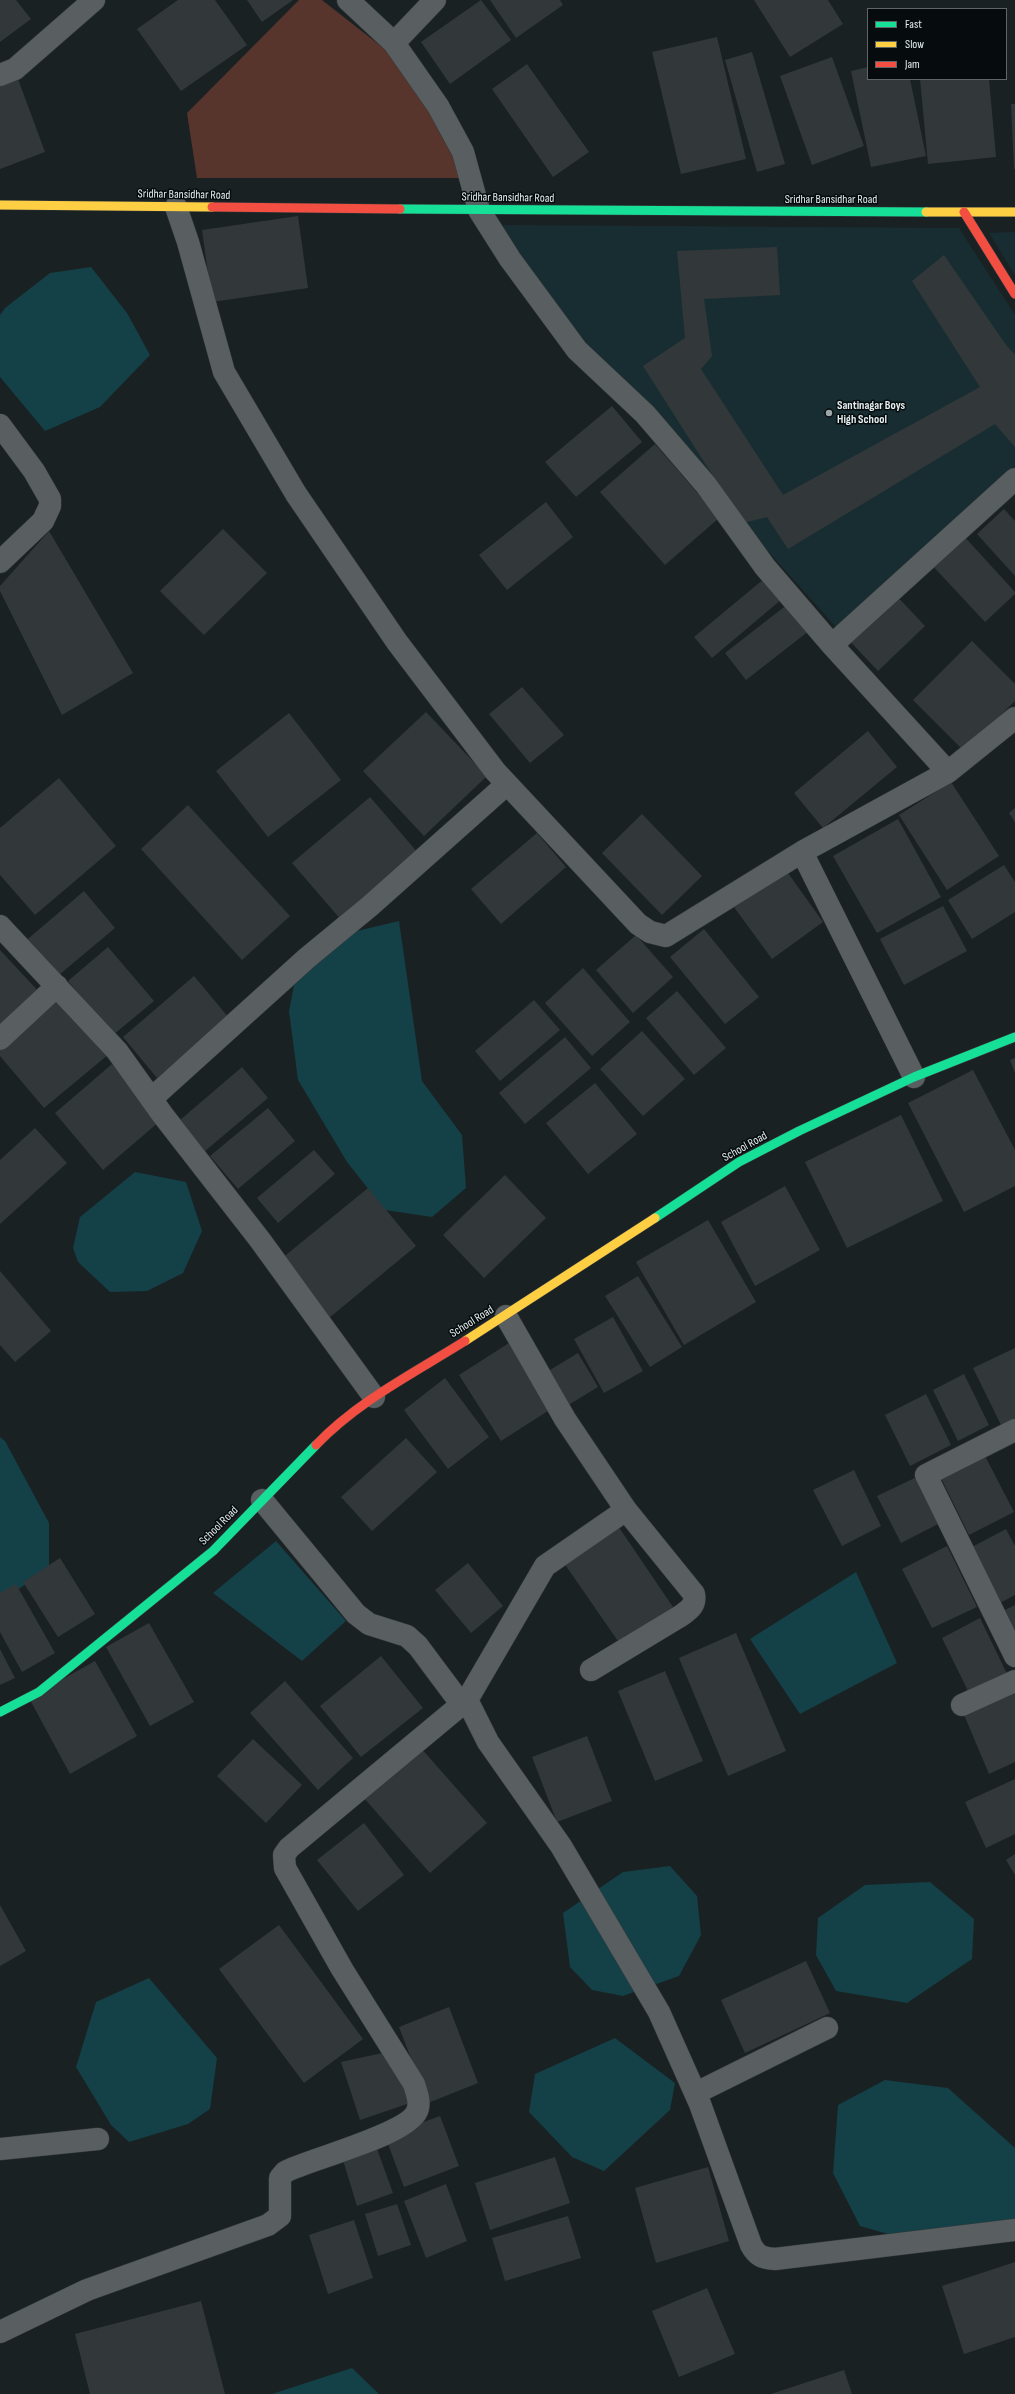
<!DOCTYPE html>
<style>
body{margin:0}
#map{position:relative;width:1015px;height:2394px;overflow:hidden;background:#1a2123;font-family:"Sofia Sans Condensed",sans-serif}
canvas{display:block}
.legend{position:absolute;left:867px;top:8px;width:140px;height:72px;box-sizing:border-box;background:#060c0d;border:1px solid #5f6667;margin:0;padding:5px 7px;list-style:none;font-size:12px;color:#e4edef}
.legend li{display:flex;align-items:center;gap:8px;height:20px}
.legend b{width:20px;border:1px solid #5f6667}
</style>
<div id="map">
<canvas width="1015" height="2394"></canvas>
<ul class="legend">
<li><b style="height:5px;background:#16e098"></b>Fast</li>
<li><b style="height:5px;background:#ffcf43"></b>Slow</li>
<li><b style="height:5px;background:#f24e42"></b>Jam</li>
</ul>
</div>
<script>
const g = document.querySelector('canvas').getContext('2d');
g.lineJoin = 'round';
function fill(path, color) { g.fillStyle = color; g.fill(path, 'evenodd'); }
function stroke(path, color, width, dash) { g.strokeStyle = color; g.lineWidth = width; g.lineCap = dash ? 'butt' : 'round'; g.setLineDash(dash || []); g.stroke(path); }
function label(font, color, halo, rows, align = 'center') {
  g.font = font + ' "Sofia Sans Condensed",sans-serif'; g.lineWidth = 3; g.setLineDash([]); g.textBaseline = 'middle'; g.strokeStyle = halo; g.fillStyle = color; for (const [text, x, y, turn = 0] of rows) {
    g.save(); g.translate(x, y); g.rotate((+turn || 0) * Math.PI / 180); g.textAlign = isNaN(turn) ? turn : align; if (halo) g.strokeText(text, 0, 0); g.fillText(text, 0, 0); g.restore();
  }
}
fill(new Path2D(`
 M 501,225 L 959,228 L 1015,315 L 1015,466 L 836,627 L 597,361 L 513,251 Z
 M 1015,232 L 1015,275 L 989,233 Z`), '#182d32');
fill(new Path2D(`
 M 299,0 L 322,0 L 405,65 L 465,178 L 197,178 L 187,113 Z`), '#57352d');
fill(new Path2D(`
 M 91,267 L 127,313 L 150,355 L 100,407 L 45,431 L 0,377 L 0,315 L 5,308 L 50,273 Z
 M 399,921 L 422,1081 L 462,1135 L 466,1188 L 432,1217 L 385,1210 L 347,1162 L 298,1080 L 289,1011 L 296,975 L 336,936 Z
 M 135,1172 L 186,1182 L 202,1231 L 183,1273 L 147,1291 L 110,1292 L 78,1262 L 73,1248 L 80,1217 Z
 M 0,1437 L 5,1441 L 49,1523 L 49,1568 L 0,1602 Z
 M 276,1541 L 346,1621 L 302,1661 L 213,1593 Z
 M 856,1572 L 897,1663 L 800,1714 L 750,1639 Z
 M 670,1866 L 697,1896 L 701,1935 L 679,1976 L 623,1996 L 592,1990 L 570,1967 L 563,1913 L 623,1872 Z
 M 930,1882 L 974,1919 L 972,1959 L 907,2003 L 836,1991 L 816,1955 L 818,1918 L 865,1885 Z
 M 149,1978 L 217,2058 L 210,2109 L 188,2124 L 129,2142 L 111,2125 L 76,2067 L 96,2002 Z
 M 615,2038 L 675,2083 L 670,2110 L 604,2171 L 572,2157 L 529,2112 L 535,2074 Z
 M 885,2080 L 948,2088 L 1015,2148 L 1015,2222 L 895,2236 L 860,2226 L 833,2173 L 838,2105 Z
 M 352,2368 L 379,2394 L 272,2394 Z`), '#144047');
fill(new Path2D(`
 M 0,0 L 16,0 L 31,19 L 0,42 Z
 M 178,0 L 215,0 L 247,45 L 181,91 L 137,29 Z
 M 247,0 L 293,0 L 262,22 Z
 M 481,0 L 511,40 L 450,84 L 421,42 Z
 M 490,0 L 560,0 L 563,5 L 516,38 Z
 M 754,0 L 828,0 L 843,24 L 790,57 Z
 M 717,37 L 746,159 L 681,174 L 652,52 Z
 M 752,52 L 785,164 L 757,172 L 725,60 Z
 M 832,57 L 864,146 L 812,165 L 780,76 Z
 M 527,64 L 589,152 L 553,177 L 492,89 Z
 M 868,67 L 868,79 L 910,79 L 926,156 L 871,167 L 851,71 Z
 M 18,79 L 45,152 L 0,169 L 0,86 Z
 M 920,79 L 989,79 L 996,157 L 928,164 Z
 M 1011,104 L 1015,104 L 1015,169 L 1014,169 Z
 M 298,216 L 308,288 L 212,302 L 202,230 Z
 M 777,247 L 780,295 L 704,299 L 712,356 L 701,369 L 783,495 L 980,387 L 912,281 L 944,255 L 1006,345 L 1015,355 L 1015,447 L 995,424 L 788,549 L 767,517 L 743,523 L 643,366 L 685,338 L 677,251 Z
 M 612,406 L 642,442 L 576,497 L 545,462 Z
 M 655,444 L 719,518 L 665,565 L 600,492 Z
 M 546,502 L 573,537 L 507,590 L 479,555 Z
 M 1004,509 L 1015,521 L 1015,576 L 977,534 Z
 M 223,529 L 267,573 L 204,635 L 160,591 Z
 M 49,531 L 133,673 L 62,715 L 0,591 L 0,586 Z
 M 962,534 L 1015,592 L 1015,594 L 985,622 L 930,563 Z
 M 765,578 L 782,599 L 712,658 L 694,637 Z
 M 894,593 L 925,626 L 878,671 L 845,636 Z
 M 793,600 L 814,627 L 746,680 L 725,653 Z
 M 972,641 L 1015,684 L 1015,701 L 964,751 L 913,700 Z
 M 522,687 L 564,735 L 530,763 L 489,714 Z
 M 426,712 L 487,776 L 424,836 L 363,771 Z
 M 289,713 L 341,780 L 268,837 L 216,771 Z
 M 868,731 L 897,767 L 823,828 L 794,793 Z
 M 59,778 L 116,846 L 35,915 L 0,875 L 0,828 Z
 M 951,782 L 999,856 L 947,890 L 899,815 Z
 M 370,797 L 419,854 L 342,921 L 292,863 Z
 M 188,805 L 290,916 L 242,960 L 141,849 Z
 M 1015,808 L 1015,822 L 1009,813 Z
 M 642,814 L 702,876 L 662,915 L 602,853 Z
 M 898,819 L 941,897 L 877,933 L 833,856 Z
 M 537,833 L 566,867 L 501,924 L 471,889 Z
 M 1004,865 L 1015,882 L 1015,912 L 972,939 L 948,900 Z
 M 783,866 L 823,922 L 772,959 L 731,903 Z
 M 84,891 L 115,928 L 53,980 L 22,944 Z
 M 943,906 L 967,951 L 904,985 L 880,939 Z
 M 704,929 L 759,997 L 725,1024 L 670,957 Z
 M 636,935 L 673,977 L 633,1013 L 596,970 Z
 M 108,947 L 154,1001 L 113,1035 L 68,981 Z
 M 0,950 L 40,993 L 0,1030 Z
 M 583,968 L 630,1022 L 592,1056 L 545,1003 Z
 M 194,976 L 229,1018 L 157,1078 L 123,1037 Z
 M 677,991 L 726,1048 L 694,1075 L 646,1018 Z
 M 61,997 L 109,1054 L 44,1108 L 0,1056 L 0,1048 Z
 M 534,1000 L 560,1030 L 500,1081 L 475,1051 Z
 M 642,1031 L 685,1079 L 643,1116 L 600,1069 Z
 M 565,1037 L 591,1068 L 525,1124 L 499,1093 Z
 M 1015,1058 L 1015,1073 L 1010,1060 Z
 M 112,1064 L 160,1121 L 103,1170 L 55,1113 Z
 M 242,1067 L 268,1098 L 205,1151 L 180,1120 Z
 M 973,1070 L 1015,1150 L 1015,1186 L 964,1212 L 908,1103 Z
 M 595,1083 L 637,1134 L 588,1174 L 546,1123 Z
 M 268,1108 L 295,1141 L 238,1189 L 210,1156 Z
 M 901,1115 L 943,1201 L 847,1248 L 805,1162 Z
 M 35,1128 L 67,1163 L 0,1224 L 0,1160 Z
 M 314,1150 L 335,1174 L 278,1223 L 257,1198 Z
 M 505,1175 L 546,1218 L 484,1278 L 443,1235 Z
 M 785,1186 L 820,1250 L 755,1286 L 721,1222 Z
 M 368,1188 L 416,1246 L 329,1318 L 281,1259 Z
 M 708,1220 L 756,1302 L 684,1345 L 636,1262 Z
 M 0,1271 L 51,1331 L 15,1362 L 0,1345 Z
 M 638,1276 L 682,1347 L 650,1367 L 605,1296 Z
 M 613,1317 L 643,1371 L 604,1393 L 574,1339 Z
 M 509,1343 L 551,1409 L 501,1441 L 459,1375 Z
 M 1015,1348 L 1015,1419 L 1001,1425 L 973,1368 Z
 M 578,1353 L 598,1387 L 565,1407 L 545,1373 Z
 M 964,1374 L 989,1425 L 958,1441 L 933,1390 Z
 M 445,1378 L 489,1437 L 448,1469 L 404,1410 Z
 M 926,1394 L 951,1445 L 910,1466 L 885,1415 Z
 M 406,1438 L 437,1472 L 372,1531 L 341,1497 Z
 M 984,1454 L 1014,1512 L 969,1535 L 940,1476 Z
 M 854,1470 L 881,1526 L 842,1546 L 813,1490 Z
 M 921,1475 L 944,1521 L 901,1543 L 877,1496 Z
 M 618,1526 L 673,1607 L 620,1644 L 564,1563 Z
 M 1006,1529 L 1015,1546 L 1015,1595 L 998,1604 L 970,1548 Z
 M 947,1546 L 977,1607 L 932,1628 L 902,1569 Z
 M 60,1558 L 95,1614 L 58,1637 L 23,1582 Z
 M 468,1563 L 503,1606 L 471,1633 L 435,1590 Z
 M 16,1584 L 55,1653 L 22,1672 L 0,1632 L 0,1593 Z
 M 1015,1605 L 1015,1646 L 999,1613 Z
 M 980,1618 L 1009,1678 L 971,1697 L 942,1638 Z
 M 149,1623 L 194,1702 L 150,1726 L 106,1647 Z
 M 736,1633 L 786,1751 L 728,1776 L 679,1658 Z
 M 0,1649 L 15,1678 L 0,1685 Z
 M 381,1656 L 423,1708 L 361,1757 L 320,1706 Z
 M 95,1661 L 137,1736 L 70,1774 L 29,1698 Z
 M 665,1671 L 703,1761 L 655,1781 L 618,1691 Z
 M 285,1681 L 353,1758 L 318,1790 L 250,1713 Z
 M 1015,1687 L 1015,1762 L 989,1774 L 962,1710 Z
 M 587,1736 L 612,1801 L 557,1822 L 532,1757 Z
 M 253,1739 L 302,1785 L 266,1823 L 217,1776 Z
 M 420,1747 L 487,1823 L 430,1873 L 363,1797 Z
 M 1015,1779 L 1015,1834 L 986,1848 L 965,1802 Z
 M 364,1823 L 404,1875 L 358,1911 L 317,1860 Z
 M 1015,1854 L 1015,1875 L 1006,1860 Z
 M 0,1905 L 26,1951 L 0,1966 Z
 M 279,1925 L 363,2039 L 304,2083 L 219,1969 Z
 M 806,1961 L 830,2013 L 745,2053 L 721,2000 Z
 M 449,2007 L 478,2083 L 428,2103 L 399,2027 Z
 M 387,2052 L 413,2102 L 360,2120 L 341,2062 Z
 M 440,2116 L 459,2166 L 404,2187 L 385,2136 Z
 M 376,2146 L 393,2193 L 357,2206 L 343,2160 Z
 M 555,2157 L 570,2203 L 490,2230 L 475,2183 Z
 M 708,2167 L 729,2241 L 656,2263 L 635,2188 Z
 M 446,2184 L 467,2241 L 426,2258 L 404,2201 Z
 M 397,2204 L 411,2245 L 378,2256 L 365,2214 Z
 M 568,2216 L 581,2258 L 505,2281 L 492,2238 Z
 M 354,2220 L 373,2278 L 328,2294 L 309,2235 Z
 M 1015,2262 L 1015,2337 L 964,2354 L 942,2286 Z
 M 707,2288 L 735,2354 L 679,2377 L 652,2311 Z
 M 201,2301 L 225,2394 L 90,2394 L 75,2334 Z
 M 844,2370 L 852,2394 L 771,2394 Z`), '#32383a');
const lane = new Path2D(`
 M 394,43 L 435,0
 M 0,75 L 15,69 L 94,0
 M 176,207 L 188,242 L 224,372 L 296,494 L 397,642 L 495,771 L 638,924 L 650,932 L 666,936 L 802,852 L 948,772 L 832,645 L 765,567 L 706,485 L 645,414 L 577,350 L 510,259 L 479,210 L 463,152 L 438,106 L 394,43 L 348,0
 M 0,425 L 34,471 L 50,499 L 50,506 L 43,521 L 0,562
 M 832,645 L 1015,479
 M 948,772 L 1015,718
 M 802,852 L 914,1077
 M 0,926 L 117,1051 L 162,1114 L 260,1240 L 374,1397
 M 0,1039 L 57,986
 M 151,1099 L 307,958 L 370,906 L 507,784
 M 506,1316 L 565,1419 L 626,1510 L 694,1594 C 696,1605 690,1609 682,1615 L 591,1670
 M 1015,1430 L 926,1475 L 1015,1656
 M 262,1500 L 356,1614 L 369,1624 L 407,1636 L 418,1646 L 462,1705
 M 626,1510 L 545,1566 L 467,1700 L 488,1742 L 561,1846 L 659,2012 L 700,2104 L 751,2245 C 757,2256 762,2258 775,2259 L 1015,2230
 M 962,1705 L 1015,1681
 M 696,2093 L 827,2028
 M 0,2149 L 98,2139
 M 0,2332 L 87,2290 L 268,2225 L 280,2216 L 280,2178 L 285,2172 C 308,2159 414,2134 418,2108 C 420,2100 416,2091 414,2084 L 342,1969 L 285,1868 L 284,1855 L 289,1848 L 467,1700`);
const fast = new Path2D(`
 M 400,209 L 926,212
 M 655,1218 L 739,1162 L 799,1131 L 914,1077 L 1015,1037
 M 0,1712 L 39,1692 L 213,1551 L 316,1445`);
const slow = new Path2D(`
 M 0,205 L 212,207
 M 926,212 L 1015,212
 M 465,1341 L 655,1218`);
const jam = new Path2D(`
 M 212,207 L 400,209
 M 964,212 L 1015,294
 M 316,1445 C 358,1401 414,1373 465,1341`);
stroke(lane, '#363b3d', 23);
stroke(fast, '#363b3d', 10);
stroke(slow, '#363b3d', 10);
stroke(jam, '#363b3d', 10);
stroke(lane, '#595f61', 22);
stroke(fast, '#16e098', 9);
stroke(slow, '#ffcf43', 9);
stroke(jam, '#f24e42', 9);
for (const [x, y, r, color] of [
 [829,413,4,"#9da6a8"]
]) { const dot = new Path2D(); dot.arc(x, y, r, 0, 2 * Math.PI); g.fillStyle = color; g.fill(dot); stroke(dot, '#060c0d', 1.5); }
label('12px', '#e4edef', '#060c0d', [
 ["Sridhar Bansidhar Road",184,195,1],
 ["Sridhar Bansidhar Road",508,198,1],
 ["Sridhar Bansidhar Road",831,200],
 ["School Road",745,1147,-29],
 ["School Road",472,1322,-32],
 ["School Road",219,1526,-45]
]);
label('bold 12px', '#e4edef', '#060c0d', [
 ["Santinagar Boys",837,406],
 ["High School",837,420]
], 'left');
</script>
